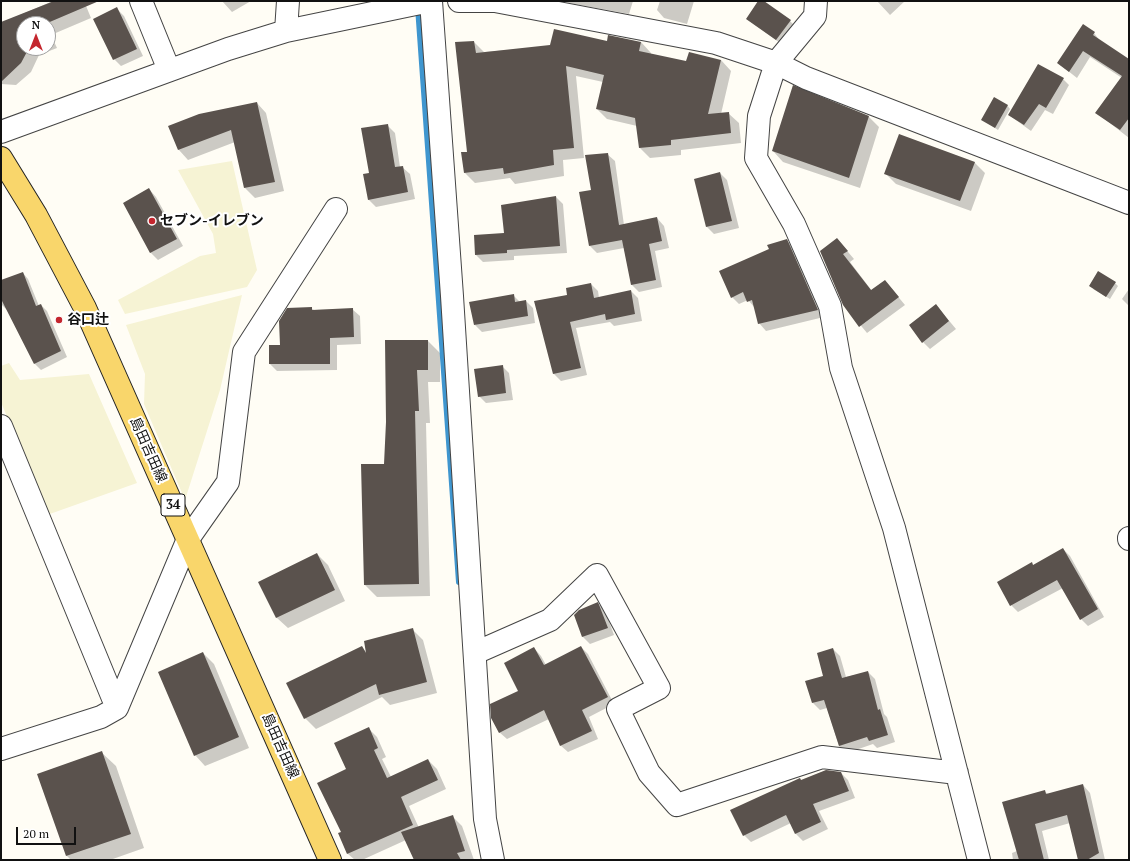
<!DOCTYPE html>
<meta charset="utf-8">
<style>
body{margin:0}
#map{position:relative;width:1130px;height:861px;overflow:hidden;background:#fffdf5;font-family:"PT Serif",serif}
canvas{display:block}
.frame{position:absolute;inset:0;border:2px solid #111;pointer-events:none}
.north{position:absolute;left:16px;top:16px;width:40px;height:40px;box-sizing:border-box;background:#fff;border:1px solid #a0a0a0;border-radius:50%;rotate:0deg;font-size:11px;font-weight:700;line-height:16px;text-align:center;color:#111}
.north::after{content:'';display:block;margin:auto;width:14px;height:18px;background:#c4262e;clip-path:polygon(50% 0,100% 100%,50% 72%,0 100%)}
.scale{position:absolute;left:16px;top:827px;width:60px;height:18px;box-sizing:border-box;border:2px solid #111;border-top:0;padding-left:5px;font-size:12px;line-height:14px;white-space:nowrap;color:#111;-webkit-text-stroke:3px #fff;paint-order:stroke}
</style>
<div id="map">
<canvas width="1130" height="861"></canvas>
<div class="frame"></div>
<div class="north">N</div>
<div class="scale">20 m</div>
</div>
<script>
const g = document.querySelector('canvas').getContext('2d');
g.lineJoin = 'round';
function fill(path, color) { g.fillStyle = color; g.fill(path, 'evenodd'); }
function stroke(path, color, width, dash) { g.strokeStyle = color; g.lineWidth = width; g.lineCap = dash ? 'butt' : 'round'; g.setLineDash(dash || []); g.stroke(path); }
function label(font, color, halo, rows, align = 'center') {
  g.font = font + ' "PT Serif","Noto Sans JP",serif'; g.lineWidth = 4; g.setLineDash([]); g.textBaseline = 'middle'; g.strokeStyle = halo; g.fillStyle = color; for (const [text, x, y, turn = 0] of rows) {
    g.save(); g.translate(x, y); g.rotate((+turn || 0) * Math.PI / 180); g.textAlign = isNaN(turn) ? turn : align; if (halo) g.strokeText(text, 0, 0); g.fillText(text, 0, 0); g.restore();
  }
}
fill(new Path2D(`
 M 232,161 L 257,270 L 247,287 L 125,314 L 118,300 L 200,256 L 216,253 L 213,234 L 178,170 Z
 M 242,295 L 220,390 L 185,500 L 144,404 L 145,374 L 126,325 Z
 M 9,363 L 20,380 L 89,374 L 137,483 L 47,515 L 1,402 L 1,366 Z`), '#f6f3d4');
fill(new Path2D(`
 M 53,1 L 84,1 L 91,18 L 51,35 L 57,48 L 39,55 L 31,72 L 16,85 L 1,84 L 1,23 ZM 24,24 L 48,24 L 48,48 L 24,48 Z
 M 222,1 L 251,1 L 232,12 Z
 M 558,1 L 633,1 L 629,14 Z
 M 660,1 L 694,1 L 687,24 L 664,18 L 657,10 Z
 M 760,1 L 762,1 L 790,21 L 797,28 L 784,46 L 747,19 Z
 M 877,1 L 905,1 L 890,15 Z
 M 117,9 L 124,16 L 143,56 L 121,66 L 114,59 Z
 M 1083,26 L 1094,33 L 1100,41 L 1129,60 L 1129,138 L 1097,113 L 1122,78 L 1090,57 L 1077,78 L 1058,63 Z
 M 474,42 L 484,52 L 607,42 L 641,42 L 651,53 L 651,55 L 687,62 L 721,60 L 731,71 L 721,114 L 728,113 L 739,123 L 741,143 L 681,150 L 681,155 L 650,158 L 640,148 L 637,126 L 607,119 L 597,109 L 603,82 L 576,76 L 584,158 L 563,160 L 564,176 L 515,184 L 510,178 L 475,183 L 465,173 L 468,153 Z
 M 1063,79 L 1069,85 L 1053,114 L 1045,110 L 1031,131 L 1009,115 Z
 M 257,103 L 266,113 L 284,191 L 255,198 L 245,188 L 235,142 L 188,160 L 179,150 L 170,126 Z
 M 1007,105 L 1010,109 L 998,130 L 983,120 Z
 M 868,116 L 879,127 L 860,188 L 783,162 L 773,151 Z
 M 387,125 L 395,133 L 400,167 L 402,167 L 410,174 L 415,199 L 376,207 L 369,200 L 364,175 L 370,174 Z
 M 607,154 L 615,161 L 624,225 L 657,218 L 664,226 L 669,248 L 655,251 L 662,287 L 639,292 L 632,285 L 624,248 L 597,253 L 590,246 L 580,193 L 592,191 Z
 M 974,162 L 985,173 L 971,211 L 896,184 L 886,174 Z
 M 720,173 L 727,180 L 739,228 L 714,234 L 707,227 Z
 M 149,189 L 156,197 L 183,246 L 158,260 L 151,253 L 124,203 Z
 M 556,197 L 563,204 L 567,253 L 514,256 L 514,260 L 483,262 L 476,255 L 475,236 L 505,234 L 502,206 Z
 M 837,239 L 854,259 L 850,262 L 872,291 L 885,281 L 905,305 L 867,333 L 843,304 Z
 M 786,240 L 794,247 L 824,317 L 766,331 L 759,323 L 755,308 L 748,300 L 739,304 L 732,297 Z
 M 23,273 L 28,279 L 39,306 L 41,305 L 47,311 L 67,357 L 41,370 L 35,364 L 9,312 L 1,304 L 1,281 Z
 M 1115,283 L 1118,286 L 1110,299 L 1093,289 Z
 M 591,284 L 598,291 L 599,298 L 631,291 L 638,298 L 642,321 L 614,326 L 610,322 L 576,328 L 587,375 L 561,381 L 554,374 L 536,302 L 569,295 Z
 M 1129,289 L 1129,306 L 1122,299 Z
 M 513,295 L 520,302 L 526,301 L 533,308 L 535,323 L 482,332 L 475,325 Z
 M 936,305 L 956,329 L 930,349 L 923,342 Z
 M 311,308 L 314,310 L 352,309 L 360,316 L 361,344 L 337,345 L 337,370 L 277,371 L 270,364 L 281,346 Z
 M 428,341 L 440,353 L 440,382 L 428,382 L 430,423 L 426,423 L 430,596 L 377,597 L 365,585 L 385,465 L 387,422 Z
 M 502,366 L 509,373 L 513,400 L 486,403 L 479,396 Z
 M 1063,549 L 1070,556 L 1104,617 L 1088,626 L 1081,619 L 1063,588 L 1018,612 L 1011,605 L 1034,566 Z
 M 317,554 L 328,565 L 345,601 L 288,628 L 277,618 L 260,582 Z
 M 597,603 L 605,610 L 614,635 L 590,644 L 583,637 L 575,615 Z
 M 412,629 L 423,640 L 437,693 L 390,705 L 382,697 L 316,729 L 305,718 L 362,647 L 366,652 Z
 M 581,647 L 588,654 L 614,704 L 589,717 L 598,739 L 568,752 L 560,745 L 549,719 L 507,739 L 499,732 L 520,691 L 534,648 L 541,656 L 546,665 Z
 M 833,649 L 840,656 L 846,677 L 868,672 L 875,679 L 884,714 L 887,717 L 895,742 L 877,748 L 873,744 L 847,753 L 839,746 L 827,708 L 820,710 L 813,703 Z
 M 203,653 L 214,664 L 249,748 L 205,766 L 195,755 Z
 M 369,729 L 377,737 L 386,757 L 382,759 L 391,777 L 428,760 L 437,769 L 446,789 L 409,806 L 419,828 L 452,816 L 462,826 L 474,860 L 415,860 L 406,840 L 362,860 L 355,860 L 348,854 L 339,834 L 342,832 L 347,770 Z
 M 101,752 L 116,766 L 144,848 L 110,860 L 71,860 L 67,856 L 39,774 Z
 M 841,773 L 848,780 L 855,798 L 819,811 L 828,829 L 803,841 L 796,834 L 791,823 L 751,842 L 744,835 L 801,781 Z
 M 1083,785 L 1090,793 L 1105,860 L 1079,860 L 1070,823 L 1042,831 L 1049,860 L 1013,860 L 1012,853 L 1017,851 L 1044,791 L 1048,794 Z`), '#0003');
stroke(new Path2D(`
 M 418,7 L 459,582`), '#3f96cf', 6);
fill(new Path2D(`
 M 54,1 L 99,1 L 45,24 L 24,24 L 24,48 L 29,48 L 21,63 L 1,82 L 1,22 Z
 M 758,1 L 764,1 L 791,20 L 776,40 L 746,19 Z
 M 117,7 L 137,49 L 113,60 L 93,19 Z
 M 1083,24 L 1095,32 L 1093,35 L 1129,59 L 1129,118 L 1120,130 L 1095,113 L 1122,76 L 1083,51 L 1069,72 L 1057,63 Z
 M 554,29 L 607,41 L 608,35 L 641,42 L 639,51 L 686,61 L 689,52 L 721,60 L 708,114 L 729,112 L 731,133 L 671,140 L 671,145 L 639,148 L 635,118 L 596,109 L 604,75 L 566,66 L 574,148 L 553,150 L 554,165 L 504,174 L 503,168 L 464,173 L 461,152 L 467,152 L 455,42 L 474,41 L 476,53 L 550,45 Z
 M 1038,64 L 1064,78 L 1046,108 L 1039,104 L 1024,125 L 1008,115 Z
 M 793,85 L 869,116 L 849,178 L 772,151 Z
 M 994,97 L 1008,105 L 995,128 L 981,120 Z
 M 257,102 L 275,182 L 244,188 L 231,130 L 178,150 L 168,126 L 199,114 Z
 M 388,124 L 395,167 L 403,166 L 408,192 L 368,200 L 363,174 L 369,173 L 361,128 Z
 M 899,134 L 975,162 L 960,201 L 884,174 Z
 M 608,153 L 619,225 L 657,217 L 662,241 L 649,244 L 656,280 L 631,285 L 622,240 L 589,246 L 579,192 L 591,190 L 585,155 Z
 M 720,172 L 732,221 L 706,227 L 694,179 Z
 M 149,188 L 177,239 L 150,253 L 123,203 Z
 M 556,196 L 560,246 L 507,250 L 507,253 L 475,255 L 474,235 L 504,233 L 501,205 Z
 M 837,238 L 848,251 L 843,254 L 871,290 L 885,280 L 899,297 L 859,327 L 843,305 L 820,251 Z
 M 787,239 L 818,310 L 758,324 L 752,300 L 747,302 L 743,292 L 731,298 L 719,271 L 769,249 L 767,245 Z
 M 1098,271 L 1116,282 L 1106,297 L 1089,286 Z
 M 23,272 L 36,306 L 41,304 L 61,351 L 34,364 L 1,299 L 1,280 Z
 M 591,283 L 594,298 L 631,290 L 635,314 L 606,320 L 605,314 L 570,322 L 581,368 L 553,374 L 534,301 L 567,295 L 566,288 Z
 M 514,294 L 515,302 L 526,300 L 528,316 L 474,325 L 469,302 Z
 M 936,304 L 949,321 L 922,343 L 909,325 Z
 M 312,307 L 312,310 L 353,308 L 354,337 L 330,338 L 330,364 L 269,364 L 269,345 L 280,345 L 279,321 L 287,308 Z
 M 385,340 L 428,340 L 428,370 L 417,370 L 419,411 L 415,411 L 419,584 L 364,585 L 361,464 L 384,464 L 386,422 Z
 M 503,365 L 506,393 L 478,397 L 474,369 Z
 M 1063,548 L 1098,609 L 1080,620 L 1057,580 L 1010,606 L 997,582 L 1032,562 L 1033,565 Z
 M 317,553 L 335,590 L 276,618 L 258,582 Z
 M 598,602 L 608,628 L 582,637 L 574,615 L 579,610 Z
 M 413,628 L 427,682 L 379,695 L 376,684 L 304,719 L 286,683 L 362,646 L 366,653 L 364,641 Z
 M 581,646 L 608,697 L 582,710 L 592,731 L 560,746 L 544,710 L 499,733 L 491,718 L 490,704 L 518,691 L 504,663 L 534,647 L 544,665 Z
 M 833,648 L 842,678 L 868,671 L 878,710 L 880,709 L 888,735 L 869,741 L 867,737 L 839,746 L 824,700 L 812,703 L 805,681 L 823,676 L 817,653 Z
 M 203,652 L 239,737 L 194,756 L 158,672 Z
 M 369,727 L 378,748 L 374,750 L 387,778 L 428,759 L 438,780 L 401,797 L 413,825 L 347,854 L 338,833 L 341,832 L 317,783 L 346,769 L 334,743 Z
 M 102,751 L 131,834 L 66,856 L 37,774 Z
 M 826,770 L 841,772 L 849,791 L 813,804 L 821,822 L 795,834 L 786,815 L 743,836 L 730,810 L 800,778 L 801,780 Z
 M 1083,784 L 1099,853 L 1087,860 L 1078,860 L 1067,815 L 1035,824 L 1044,860 L 1019,860 L 1002,802 L 1045,790 L 1046,794 Z
 M 453,815 L 465,851 L 457,853 L 461,860 L 414,860 L 401,832 Z`), '#5a524d');
const minor = new Path2D(`
 M 141,1 L 169,70
 M 431,1 L 452,296 L 485,819 L 493,860
 M 459,1 L 495,1 L 716,43 L 776,63 L 806,78 L 1129,203
 M 816,1 L 815,16 L 776,63 L 759,116 L 756,158 L 794,224 L 830,306 L 841,368 L 894,528 L 979,860
 M 286,31 L 288,1
 M 1,132 L 228,49 L 286,31 L 430,1
 M 1,426 L 117,708
 M 1129,538 L 1129,539
 M 475,653 L 550,620 L 597,575 L 659,688 L 618,709 L 649,773 L 677,805 L 822,757 L 957,773
 M 1,749 L 101,717 L 117,708 L 188,539 L 228,482 L 244,352 L 336,209`);
const major = new Path2D(`
 M 1,158 L 36,215 L 85,308 L 330,860`);
stroke(minor, '#444', 24);
stroke(major, '#222', 24);
stroke(minor, '#fff', 22);
stroke(major, '#f9d66b', 22);
for (const [x, y, r, color] of [
 [152,221,4,"#c4262e"],
 [59,320,4,"#c4262e"]
]) { const dot = new Path2D(); dot.arc(x, y, r, 0, 2 * Math.PI); g.fillStyle = color; g.fill(dot); stroke(dot, '#fff', 1.5); }
for (const [x, y, w] of [
 [173,505,24]
]) { const box = new Path2D(); box.roundRect(x - w / 2, y - 11, w, 22, 3); g.fillStyle = '#fff'; g.fill(box); stroke(box, '#111', 1); }
label('bold 13px', '#111', null, [
 ["34",173,505]
]);
label('bold 14px', '#111', '#fff', [
 ["セブン-イレブン",160,221],
 ["谷口辻",67,320]
], 'left');
label('14px', '#111', '#fff', [
 ["島田吉田線",148,450,66],
 ["島田吉田線",280,746,66]
]);
</script>
